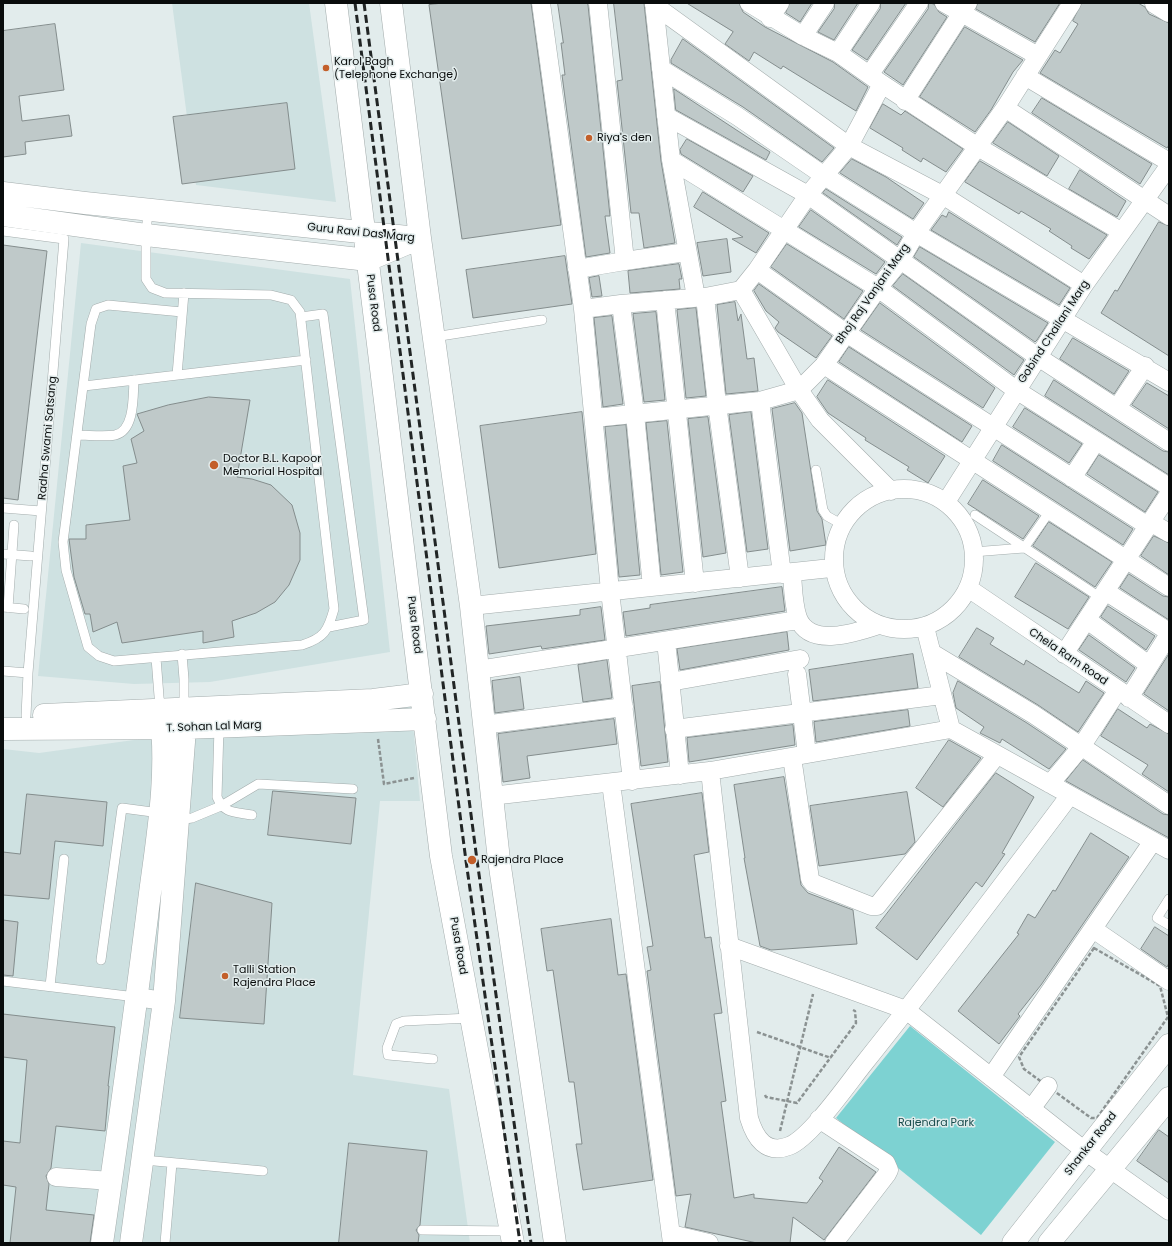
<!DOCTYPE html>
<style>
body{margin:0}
#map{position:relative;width:1172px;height:1246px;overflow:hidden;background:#e2ecec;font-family:Poppins,sans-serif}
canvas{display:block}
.frame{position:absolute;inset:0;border:4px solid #090c0c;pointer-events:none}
</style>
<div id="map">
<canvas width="1172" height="1246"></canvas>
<div class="frame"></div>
</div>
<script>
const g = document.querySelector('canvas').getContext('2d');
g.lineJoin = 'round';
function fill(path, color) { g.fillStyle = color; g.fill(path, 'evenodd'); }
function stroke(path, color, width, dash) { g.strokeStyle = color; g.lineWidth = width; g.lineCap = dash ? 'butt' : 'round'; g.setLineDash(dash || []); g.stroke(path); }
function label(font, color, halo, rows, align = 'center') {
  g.font = font + ' Poppins,sans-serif'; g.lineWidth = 3; g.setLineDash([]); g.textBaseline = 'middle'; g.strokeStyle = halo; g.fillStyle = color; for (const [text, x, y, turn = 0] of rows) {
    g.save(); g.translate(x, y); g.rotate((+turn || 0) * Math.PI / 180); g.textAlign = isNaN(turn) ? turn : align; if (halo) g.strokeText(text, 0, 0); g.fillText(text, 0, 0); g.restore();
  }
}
fill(new Path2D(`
 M 172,3 L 309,3 L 336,202 L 196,185 Z
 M 81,243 L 350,279 L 390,652 L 210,682 L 134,684 L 38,676 Z
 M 411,702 L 420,801 L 380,801 L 353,1075 L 449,1089 L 470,1243 L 3,1243 L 3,749 L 39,753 Z`), '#cee1e1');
fill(new Path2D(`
 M 910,1026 L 1055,1142 L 981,1235 L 836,1118 Z`), '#7dd2d2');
const building = new Path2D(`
 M 443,3 L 531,3 L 561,225 L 462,239 L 429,5 Z
 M 558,3 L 587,3 L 588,5 L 610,216 L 605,216 L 610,253 L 586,257 L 562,75 L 565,75 L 561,43 L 563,43 Z
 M 614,3 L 644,3 L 661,161 L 675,243 L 644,248 L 639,213 L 631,213 L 617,81 L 622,80 Z
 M 687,3 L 739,3 L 743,12 L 765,27 L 833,62 L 868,87 L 856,111 L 783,66 L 781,69 L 754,52 L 749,61 L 725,44 L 733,32 Z
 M 790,3 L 812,3 L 800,22 L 786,13 Z
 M 835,3 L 858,3 L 834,40 L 818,32 L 834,9 Z
 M 881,3 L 906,3 L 867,60 L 852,50 L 880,9 Z
 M 929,3 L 934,4 L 939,12 L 947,17 L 903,85 L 884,72 L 928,9 Z
 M 978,3 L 1060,3 L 1035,42 L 976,9 Z
 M 1082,3 L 1138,3 L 1145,7 L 1149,14 L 1169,23 L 1169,145 L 1167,148 L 1040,73 L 1055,50 L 1060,53 L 1078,24 L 1073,21 Z
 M 55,24 L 64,90 L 19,96 L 22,121 L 69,115 L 72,136 L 25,142 L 26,154 L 3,157 L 3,31 Z
 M 965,27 L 1023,60 L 1013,72 L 991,110 L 975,132 L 920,97 Z
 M 683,39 L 834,148 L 822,162 L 743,107 L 671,63 L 671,60 Z
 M 674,89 L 770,152 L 766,160 L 676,110 Z
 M 1042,98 L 1152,164 L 1140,184 L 1032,113 Z
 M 287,103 L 295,169 L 182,184 L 173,117 Z
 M 883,104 L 901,115 L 905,111 L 963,149 L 946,172 L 923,158 L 921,162 L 902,150 L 903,148 L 870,128 Z
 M 1008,122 L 1059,156 L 1047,176 L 993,143 Z
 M 687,139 L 753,176 L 743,192 L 681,154 L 680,150 Z
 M 852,159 L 886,177 L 924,203 L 913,219 L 840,173 Z
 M 980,161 L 1107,235 L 1089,259 L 1071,248 L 1072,246 L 1049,231 L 1051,229 L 1021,211 L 1019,214 L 965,182 Z
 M 1080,170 L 1126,201 L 1117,217 L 1069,189 Z
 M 826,189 L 902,237 L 897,245 L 823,193 Z
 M 703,192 L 769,233 L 756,253 L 732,239 L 743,237 L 694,207 Z
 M 811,210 L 885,262 L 876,274 L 799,227 Z
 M 949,212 L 1070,288 L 1059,305 L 931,230 L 942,215 L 946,217 Z
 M 1159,222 L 1169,226 L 1169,356 L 1101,313 L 1115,290 L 1117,291 Z
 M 727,239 L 731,272 L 703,276 L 697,243 Z
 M 787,244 L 863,291 L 844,319 L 771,267 Z
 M 3,245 L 47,251 L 18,500 L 3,498 Z
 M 920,247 L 1048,323 L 1037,340 L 1035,342 L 914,257 Z
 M 565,256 L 572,304 L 473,318 L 466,270 Z
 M 679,264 L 682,279 L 679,279 L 680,289 L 630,293 L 628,271 Z
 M 903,274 L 1024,360 L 1014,375 L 893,286 Z
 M 599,276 L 602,296 L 592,297 L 589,278 Z
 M 759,284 L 832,336 L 816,358 L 778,332 L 775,328 L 779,322 L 766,311 L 754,291 Z
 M 735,302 L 738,321 L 741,314 L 747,359 L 754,358 L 758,391 L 726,394 L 717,305 Z
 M 880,303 L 995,388 L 983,408 L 861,330 Z
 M 696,308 L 706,396 L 686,398 L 677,310 Z
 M 656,312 L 665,400 L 644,402 L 633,314 Z
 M 612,316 L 623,404 L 603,407 L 594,318 Z
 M 1073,338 L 1129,371 L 1114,394 L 1060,359 Z
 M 849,347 L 972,426 L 962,442 L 839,362 Z
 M 828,380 L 945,456 L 928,483 L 907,470 L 909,467 L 865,440 L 866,438 L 828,413 L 817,397 Z
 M 1054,380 L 1163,451 L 1169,452 L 1169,475 L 1045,396 Z
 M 1147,383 L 1169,396 L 1169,429 L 1132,405 Z
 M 209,397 L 250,400 L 237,477 L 252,479 L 271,485 L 292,505 L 300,533 L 300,560 L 289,585 L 275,602 L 256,613 L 232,621 L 234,637 L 203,643 L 203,631 L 122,643 L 117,622 L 93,632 L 90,614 L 85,614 L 74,577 L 69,539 L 86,539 L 86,525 L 130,520 L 123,466 L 137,463 L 131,439 L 144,431 L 137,414 L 168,405 Z
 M 795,403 L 802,413 L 817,511 L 822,519 L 826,545 L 790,551 L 772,409 Z
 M 1025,408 L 1082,444 L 1069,463 L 1013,427 Z
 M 582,412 L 596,554 L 499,568 L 480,426 Z
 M 751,412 L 768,549 L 747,552 L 729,415 Z
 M 708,417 L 726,553 L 703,557 L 688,419 Z
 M 667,421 L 683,572 L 661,575 L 646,423 Z
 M 626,425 L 640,575 L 619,577 L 605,427 Z
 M 1002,445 L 1133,529 L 1123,545 L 993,461 Z
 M 1099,455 L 1158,492 L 1145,512 L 1087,474 Z
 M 983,480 L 1039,516 L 1023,539 L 968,504 Z
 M 1049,522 L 1112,562 L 1095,587 L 1033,546 Z
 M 1154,536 L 1169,543 L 1169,575 L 1141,556 Z
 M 1036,563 L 1089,597 L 1068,629 L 1015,597 Z
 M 1129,574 L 1163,596 L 1169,597 L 1169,620 L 1120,588 Z
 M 782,587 L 785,611 L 626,636 L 623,612 L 650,608 L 650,605 Z
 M 1108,606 L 1155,636 L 1146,650 L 1101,617 Z
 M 601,607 L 605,640 L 542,649 L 541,646 L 489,654 L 486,626 L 580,615 L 580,610 Z
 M 977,628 L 994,638 L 990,644 L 1024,665 L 1026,660 L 1079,693 L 1086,681 L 1104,693 L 1078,732 L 1038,705 L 959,657 Z
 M 787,632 L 789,650 L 680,670 L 677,649 Z
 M 1089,635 L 1135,668 L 1126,682 L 1079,650 Z
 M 913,654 L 918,688 L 813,701 L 809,670 Z
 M 1169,654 L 1169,711 L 1144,694 Z
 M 607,660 L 612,698 L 583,702 L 578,665 Z
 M 520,677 L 524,709 L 495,713 L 492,681 Z
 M 958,681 L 1027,723 L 1066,749 L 1049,769 L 1002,739 L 1000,743 L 980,733 L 984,727 L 956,708 L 953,693 Z
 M 660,682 L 668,762 L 641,766 L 632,686 Z
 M 1118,709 L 1147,728 L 1150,724 L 1169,734 L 1169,792 L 1142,774 L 1148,765 L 1101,736 Z
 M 908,710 L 910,726 L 816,742 L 814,722 Z
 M 614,719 L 617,744 L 527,756 L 530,778 L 503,782 L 498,734 Z
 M 793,725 L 795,745 L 689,762 L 687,738 Z
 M 949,740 L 981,758 L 943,807 L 916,788 Z
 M 1083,760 L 1163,814 L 1169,815 L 1169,838 L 1066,781 Z
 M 996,773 L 1034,797 L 1002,853 L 1005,854 L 982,887 L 976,882 L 917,960 L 876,928 Z
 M 784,777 L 801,885 L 808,893 L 853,910 L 857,944 L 771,950 L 760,946 L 744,858 L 745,858 L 734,785 Z
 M 273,791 L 356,798 L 351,844 L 268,835 Z
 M 907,792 L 915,842 L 905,854 L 819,866 L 810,806 Z
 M 702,793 L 709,852 L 694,855 L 705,938 L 711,937 L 722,1013 L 714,1014 L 726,1101 L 721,1102 L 734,1198 L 754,1194 L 754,1198 L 807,1203 L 823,1181 L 819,1178 L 839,1147 L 876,1172 L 824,1240 L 793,1217 L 790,1243 L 757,1243 L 685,1227 L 691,1194 L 676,1196 L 647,971 L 651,970 L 647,947 L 653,946 L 631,804 Z
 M 27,794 L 107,802 L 103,846 L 55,841 L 49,899 L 3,895 L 3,852 L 20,854 Z
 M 1091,833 L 1129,857 L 1041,985 L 1018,1014 L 1020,1016 L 999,1044 L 958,1011 L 1019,934 L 1017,933 L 1028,914 L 1035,918 L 1053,890 L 1055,891 Z
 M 196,883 L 272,903 L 264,1024 L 180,1018 Z
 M 611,919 L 618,975 L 626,974 L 653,1180 L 583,1190 L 576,1144 L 582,1144 L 574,1082 L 569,1082 L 553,970 L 547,971 L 541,929 Z
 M 3,920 L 18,922 L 13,976 L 3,975 Z
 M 1155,927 L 1169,936 L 1169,963 L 1167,967 L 1141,949 Z
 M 3,1014 L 115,1027 L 108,1086 L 109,1086 L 105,1131 L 56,1126 L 51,1168 L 46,1176 L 49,1184 L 46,1210 L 94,1215 L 90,1243 L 10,1243 L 16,1187 L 3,1185 L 3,1141 L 20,1143 L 27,1060 L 3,1057 Z
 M 1159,1130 L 1169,1137 L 1169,1183 L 1137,1161 Z
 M 349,1143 L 427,1151 L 420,1225 L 416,1230 L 419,1235 L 418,1243 L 339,1243 Z`);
fill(building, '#bfc9c9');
stroke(building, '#848d8d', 1);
const lane = new Path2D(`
 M 148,210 L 146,235 L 146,279 L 152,288 L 165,293 L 271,295 L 291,300 L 300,312 L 334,609 C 328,631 324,638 302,645 L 114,661 L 99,656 L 88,647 L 66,570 L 63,542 L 91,324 L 96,309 L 108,305 L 182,312
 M 3,231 L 64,239 L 28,673 L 3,671
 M 301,317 L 323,314 L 364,620 L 329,627
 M 434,337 L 542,320
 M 177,375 L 184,293
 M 84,386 L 306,360
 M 77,435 C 89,435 103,437 115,435 C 135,431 133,395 134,380
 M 816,470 L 823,510 L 827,516 L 843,525
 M 3,508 L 41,511
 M 975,515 L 1101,598
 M 973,552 L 1024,548 L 1050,511
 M 3,554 L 31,556
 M 3,607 L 24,609
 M 8,608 L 14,525
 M 182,654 L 184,679 L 184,708
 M 156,658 L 160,709
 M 26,716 L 28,673
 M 219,727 L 217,797 C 224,814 235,812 252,815
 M 178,820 L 192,818 L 221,806 L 258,784 L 353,789
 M 1169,899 L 1157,918 L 1169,925
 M 101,960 L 122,808 L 160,813
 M 3,981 L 136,997
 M 50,986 L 64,859
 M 433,1059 L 388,1055 L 387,1048 L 396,1024 L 404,1021 L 471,1018
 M 144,1160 L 263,1171
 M 422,1230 L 510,1231
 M 165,1243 L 172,1163`);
const street = new Path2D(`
 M 541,3 L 583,309 L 610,591 L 632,781
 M 654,3 L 671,160 L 696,297
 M 749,3 L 803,36 L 838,53 L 882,84
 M 944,3 L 1038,56
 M 654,5 L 849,146 L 944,196 L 1084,285
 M 770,18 L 780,3
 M 803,36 L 825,3
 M 838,53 L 871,3
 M 661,69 L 737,116 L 823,175 L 916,233 L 1169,382
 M 870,74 L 919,3
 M 1025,76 L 1169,162
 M 905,101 L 968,3
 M 1005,108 L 1169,216
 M 666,116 L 808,195 L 1038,357 L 1169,442
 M 671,160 L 878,288 L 1016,390 L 1169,487
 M 625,261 L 686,252
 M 577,269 L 625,261 L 598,3
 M 757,270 L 846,333 L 1148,526
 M 741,290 L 799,390 L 820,420 L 891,491
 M 665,300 L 695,583
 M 621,304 L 635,414 L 652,587
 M 583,309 L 621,304 L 705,297
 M 824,365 L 1169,587
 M 760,401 L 782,574
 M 1117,408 L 1145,366
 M 594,418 L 760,401 L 799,390 L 824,365 L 878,288 L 900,261 L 916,233 L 1005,108 L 1072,3
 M 1072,478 L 1096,441
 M834 559a70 70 0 1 1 140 0a70 70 0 1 1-140 0Z
 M 946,502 L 1084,285 L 1169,166
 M 1150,522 L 1169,533
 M 792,573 C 793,587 793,604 798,618 C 810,649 858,632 879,625
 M 740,578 L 717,404 L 705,297 L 741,290 L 757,270 L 808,195 L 849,146 L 882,84 L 978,147 L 1122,232
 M 968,588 L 1169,724
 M 1105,591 L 1169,632
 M 471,606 L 831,568
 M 1087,620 L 1149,665
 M 925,627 L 951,729
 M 666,641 L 680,775
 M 932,653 L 1033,714 L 1169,805
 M 1064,654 L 1169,494
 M 478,670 L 798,620
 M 797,674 L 807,754
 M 670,682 L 800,659
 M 1129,698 L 1169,634
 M 483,725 L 624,707
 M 674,729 L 942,695
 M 792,757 L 810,879 L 813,883 L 871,906 L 877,906 L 997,755
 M 710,771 L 749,1118 C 755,1138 766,1155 789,1146 C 810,1138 847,1085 862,1066 C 933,977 1002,886 1070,795
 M 611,783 L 672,1243
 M 1050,784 L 1081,747 L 1118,690
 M 491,796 L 710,771 L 951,729 L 1169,850
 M 1093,929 L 1169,981
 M 729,946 L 906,1010 L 1085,1151 L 1169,1211
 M 136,997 L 164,1001
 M 991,1077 L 1153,841
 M 1031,1109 L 1048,1086
 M 819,1119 L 886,1163 L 889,1170 L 887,1174 L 834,1243
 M 56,1177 L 111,1181
 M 671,1234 L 709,1243`);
const secondary = new Path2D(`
 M 336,3 L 441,856 L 513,1243
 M 391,3 L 420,238 L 471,606 L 499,860 L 555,1243
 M 1156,3 L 1169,11
 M 3,193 L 85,203 L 417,238
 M 3,215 L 146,235 L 368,260 L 420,238
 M 44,715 L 373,700 L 422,694
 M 3,729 L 184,728 L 425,719
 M 102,1243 C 118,1134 133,1026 147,917 C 155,848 170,778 160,709
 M 131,1243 L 164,1001 L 184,742 L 184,708
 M 1013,1243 L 1169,1045
 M 1049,1243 L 1169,1098`);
stroke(lane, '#a3acac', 10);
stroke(street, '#a3acac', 19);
stroke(secondary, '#a3acac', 23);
stroke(new Path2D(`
 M 378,739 L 384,784 L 414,778
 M 1094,948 L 1160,986 L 1168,1017 L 1097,1118 L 1091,1118 L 1024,1069 L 1019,1057 Z
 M 757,1032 L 831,1058
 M 765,1095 L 766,1097 L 797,1103 L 856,1023 L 855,1011 L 853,1010
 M 780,1131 L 813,994`), '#8b9292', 2.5, [4, 2]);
stroke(lane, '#fff', 9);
stroke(street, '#fff', 18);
stroke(secondary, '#fff', 22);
stroke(new Path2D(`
 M 355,3 L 466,861 L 520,1243
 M 364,3 L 477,860 L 531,1243`), '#212525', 3, [8, 4]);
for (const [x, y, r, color] of [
 [326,68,4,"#c35f2a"],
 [589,138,4,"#c35f2a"],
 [214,465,5,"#c35f2a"],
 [472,860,5,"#c35f2a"],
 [225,976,4,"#c35f2a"]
]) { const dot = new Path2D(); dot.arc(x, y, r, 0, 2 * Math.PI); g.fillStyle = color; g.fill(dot); stroke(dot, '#e2ecec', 1.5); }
label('11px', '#090c0c', '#e2ecec', [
 ["Karol Bagh",334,62],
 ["(Telephone Exchange)",334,75],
 ["Riya's den",597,138],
 ["Doctor B.L. Kapoor",223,459],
 ["Memorial Hospital",223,472],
 ["Rajendra Place",481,860],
 ["Talli Station",233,970],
 ["Rajendra Place",233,983]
], 'left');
label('11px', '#090c0c', '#e2ecec', [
 ["Guru Ravi Das Marg",361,233,6],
 ["Bhoj Raj Vanjani Marg",873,294,-55],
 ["Pusa Road",373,303,83],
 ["Gobind Chailani Marg",1054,332,-57],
 ["Radha Swami Satsang",48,438,-85],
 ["Pusa Road",414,625,83],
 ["Chela Ram Road",1068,657,34],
 ["T. Sohan Lal Marg",214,727,-2],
 ["Pusa Road",458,946,80],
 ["Shankar Road",1091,1144,-52]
]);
label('11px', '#184c4d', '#e2ecec', [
 ["Rajendra Park",936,1123]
]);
</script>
